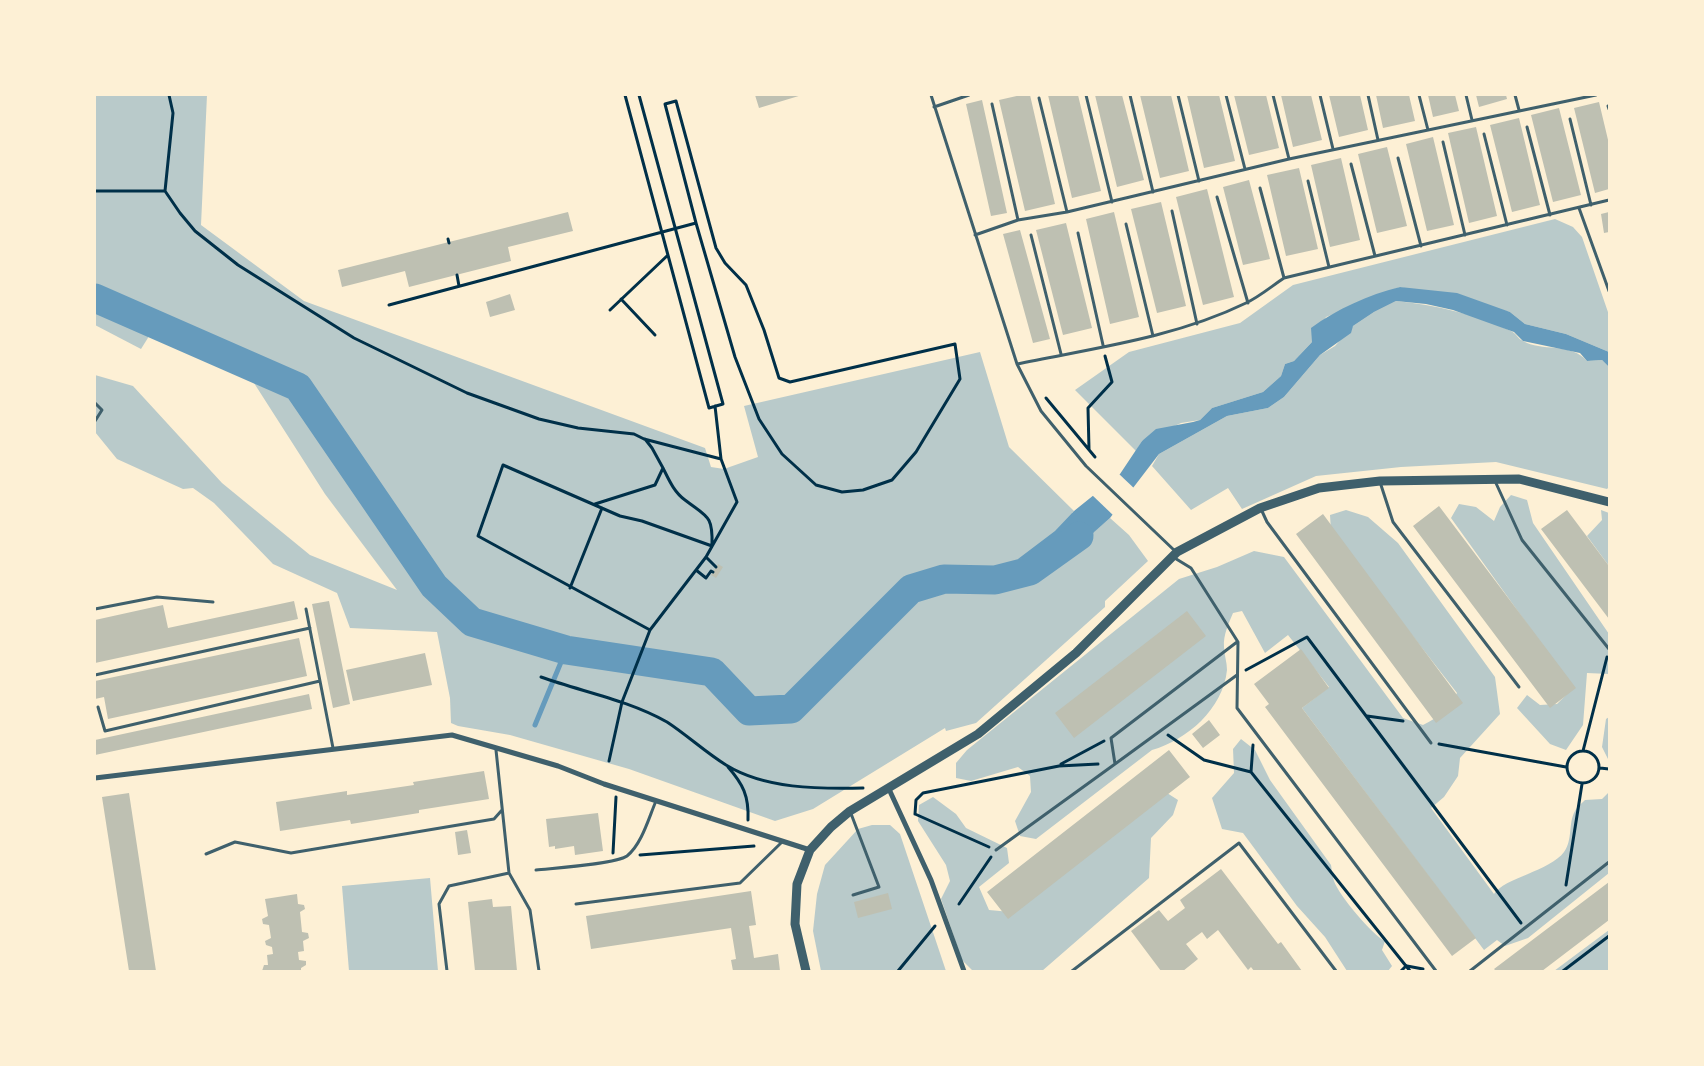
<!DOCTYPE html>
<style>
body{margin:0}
#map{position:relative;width:1704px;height:1066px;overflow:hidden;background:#fdf0d5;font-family:"PT Sans",sans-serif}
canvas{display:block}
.frame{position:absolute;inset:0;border:96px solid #fdf0d5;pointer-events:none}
</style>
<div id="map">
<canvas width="1704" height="1066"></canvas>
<div class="frame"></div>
</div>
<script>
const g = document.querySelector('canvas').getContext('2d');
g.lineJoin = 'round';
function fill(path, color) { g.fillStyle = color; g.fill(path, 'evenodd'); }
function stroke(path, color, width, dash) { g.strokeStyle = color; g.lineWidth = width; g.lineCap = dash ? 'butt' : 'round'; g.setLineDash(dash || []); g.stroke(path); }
fill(new Path2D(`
 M 95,95 L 207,95 L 201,225 L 304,301 L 705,448 L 711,467 L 724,469 L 758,457 L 744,406 L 980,352 L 1009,447 L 1074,511 L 1072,513 L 1094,532 L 1110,518 L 1129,535 L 1148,561 L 1105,601 L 1105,607 L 976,723 L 946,731 L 945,728 L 813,809 L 775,821 L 629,769 L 510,735 L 458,726 L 451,723 L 450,698 L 437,632 L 350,628 L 337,593 L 273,564 L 214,503 L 193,488 L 183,489 L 117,459 L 95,432 L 95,375 L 133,386 L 222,483 L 310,555 L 397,590 L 325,494 L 254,383 L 161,317 L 141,349 L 95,325 Z
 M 1555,219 L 1573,227 L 1582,237 L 1609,315 L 1609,352 L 1566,334 L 1525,324 L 1510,312 L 1400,287 L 1326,317 L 1312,342 L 1294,361 L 1285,364 L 1281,376 L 1263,392 L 1212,408 L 1200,420 L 1181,423 L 1142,441 L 1136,451 L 1075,390 L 1129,352 L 1240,323 L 1293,285 Z
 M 1396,301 C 1436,305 1475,314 1511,331 C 1516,333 1518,339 1523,341 C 1541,352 1571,342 1587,361 L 1602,360 L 1609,367 L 1609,487 L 1607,489 L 1496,462 L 1401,467 L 1316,476 L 1242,509 L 1228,488 L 1191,510 L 1152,466 L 1159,454 L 1227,416 L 1268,408 L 1284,397 L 1320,355 L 1335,346 L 1353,326 L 1374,312 Z
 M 1511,495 L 1527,500 L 1533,523 L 1609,634 L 1609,674 L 1587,673 L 1583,725 L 1566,750 L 1550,744 L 1517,708 L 1527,695 L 1540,705 L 1557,704 L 1573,688 L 1451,518 L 1459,504 L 1476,507 L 1494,521 L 1500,507 Z
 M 1346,510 L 1368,517 L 1398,543 L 1495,677 L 1500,714 L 1460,758 L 1458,776 L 1444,797 L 1431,808 L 1494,894 C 1504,878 1550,871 1564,852 C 1573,840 1568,823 1575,811 C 1577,807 1582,803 1585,800 L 1602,799 L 1609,792 L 1609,873 L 1528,938 L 1505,946 L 1497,940 L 1484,950 L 1302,708 L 1329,687 L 1288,635 L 1265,653 L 1242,611 L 1233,613 C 1229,623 1223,635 1224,647 C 1224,654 1227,662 1227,670 C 1223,709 1187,740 1152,750 L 1036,839 L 1020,836 L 1015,821 L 1031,792 L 1030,776 L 1018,767 L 971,781 L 956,778 L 956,763 L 967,750 L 1179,579 L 1217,567 L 1254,551 L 1284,557 L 1403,718 L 1423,725 C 1439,717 1448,709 1457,693 L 1331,531 L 1330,515 Z
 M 1601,510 L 1609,513 L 1609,566 L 1587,536 L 1602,520 Z
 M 1609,717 L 1609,761 L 1602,747 L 1606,719 Z
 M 1241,739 L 1255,750 L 1270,780 L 1331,865 C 1332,870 1332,876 1334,881 C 1338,894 1373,936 1385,941 L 1382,950 L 1392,966 L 1388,971 L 1347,971 L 1325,937 L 1297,906 L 1243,833 L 1222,829 L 1212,798 L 1234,773 L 1233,749 Z
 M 1167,793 L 1178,800 L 1173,815 L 1151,838 L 1149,878 L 1042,971 L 973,971 L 962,960 L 941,899 L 950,881 L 946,865 L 918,821 L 919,805 L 933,797 L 956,814 L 966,828 L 1007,848 L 1009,863 L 979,887 L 989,910 L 1011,912 Z
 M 872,825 L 890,825 L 900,834 L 946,971 L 821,971 L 813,931 L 817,894 L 825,865 L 858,829 Z
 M 430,878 L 438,971 L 349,971 L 342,886 Z
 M 1609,930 L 1609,971 L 1554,971 Z`), '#b9caca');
fill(new Path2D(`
 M 1400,287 L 1457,293 L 1510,312 L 1525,324 L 1566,334 L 1609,352 L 1609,367 L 1602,360 L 1587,361 L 1580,353 L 1523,341 L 1514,332 L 1453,310 L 1426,304 L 1396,301 L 1374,312 L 1353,326 L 1351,333 L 1320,355 L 1284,397 L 1268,408 L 1227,416 L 1159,454 L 1110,518 L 1083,542 L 1059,557 L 1018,559 L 1055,531 L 1074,511 L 1120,474 L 1142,441 L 1156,429 L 1193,422 L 1200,420 L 1212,408 L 1263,392 L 1281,376 L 1285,364 L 1294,361 L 1312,342 L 1311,328 C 1337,309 1368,295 1400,287 Z`), '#669bbc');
fill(new Path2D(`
 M 1118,473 L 1137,491 L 1115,517 L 1091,494 Z`), '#fdf0d5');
stroke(new Path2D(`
 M 535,725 L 566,650`), '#669bbc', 5);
stroke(new Path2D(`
 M 95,298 L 298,387 L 434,586 L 472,622 L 566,650 L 712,672 L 749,711 L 791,709 L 911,589 L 944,579 L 995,580 L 1030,571 L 1079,536`), '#669bbc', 29);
fill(new Path2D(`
 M 755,95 L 802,95 L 759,108 Z
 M 1021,95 L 1030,95 L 1055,204 L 1025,211 L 999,100 Z
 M 1048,95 L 1078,95 L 1101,191 L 1072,198 Z
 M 1095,95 L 1122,95 L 1144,180 L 1117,187 Z
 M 1140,95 L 1171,95 L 1189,171 L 1160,178 Z
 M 1187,95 L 1219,95 L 1235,161 L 1204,168 Z
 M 1234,95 L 1266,95 L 1279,148 L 1249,155 Z
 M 1281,95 L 1311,95 L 1322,140 L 1293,147 Z
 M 1329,95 L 1360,95 L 1368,130 L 1339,137 Z
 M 1376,95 L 1409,95 L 1415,121 L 1383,128 Z
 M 1428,95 L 1455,95 L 1459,111 L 1433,117 Z
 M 1476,95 L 1506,95 L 1507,99 L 1479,107 Z
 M 982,100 L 1007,213 L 991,216 L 966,104 Z
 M 1599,102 L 1609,144 L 1609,189 L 1595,193 L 1574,108 Z
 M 1559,108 L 1581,195 L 1553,202 L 1531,115 Z
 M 1519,118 L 1540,205 L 1512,212 L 1490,125 Z
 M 1476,127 L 1497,216 L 1469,223 L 1448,133 Z
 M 1433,137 L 1454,225 L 1427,231 L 1406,144 Z
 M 1387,147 L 1407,226 L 1377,233 L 1358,154 Z
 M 1341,158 L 1360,240 L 1330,247 L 1311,165 Z
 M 1299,168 L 1318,249 L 1286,256 L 1267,175 Z
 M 1249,180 L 1270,259 L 1243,265 L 1223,187 Z
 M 1207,189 L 1234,297 L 1203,305 L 1176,197 Z
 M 1161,202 L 1186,306 L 1157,313 L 1131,209 Z
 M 568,212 L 573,231 L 508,247 L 511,261 L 409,287 L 405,271 L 342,287 L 338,270 Z
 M 1114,212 L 1139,317 L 1110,324 L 1086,219 Z
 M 1609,212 L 1609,232 L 1604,233 L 1601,214 Z
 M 1066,223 L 1092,328 L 1063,335 L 1036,230 Z
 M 1020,230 L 1050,339 L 1033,343 L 1003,234 Z
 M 510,294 L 515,310 L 490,317 L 486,302 Z
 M 1439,506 L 1576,688 L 1550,708 L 1413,526 Z
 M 1567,510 L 1609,566 L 1609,619 L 1541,529 Z
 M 1323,514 L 1463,703 L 1436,723 L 1296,534 Z
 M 718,564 L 723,567 L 716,578 L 711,575 Z
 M 294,601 L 298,619 L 95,663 L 95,620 L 163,605 L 168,628 Z
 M 329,601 L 350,704 L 333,708 L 312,604 Z
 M 1187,611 L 1206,636 L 1074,738 L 1055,713 Z
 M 299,638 L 307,676 L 108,719 L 104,697 L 95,699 L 95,681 Z
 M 1301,649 L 1329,688 L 1302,708 L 1476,938 L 1452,956 L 1265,707 L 1269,704 L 1254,684 Z
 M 425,653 L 432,685 L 353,701 L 346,670 Z
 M 309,694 L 312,709 L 95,755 L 95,740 Z
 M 1209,720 L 1220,735 L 1203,748 L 1192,734 Z
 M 1169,750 L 1190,777 L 1008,919 L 987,892 Z
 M 484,771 L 489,799 L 419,810 L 419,813 L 351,824 L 350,820 L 280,831 L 276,802 L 347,791 L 347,795 L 414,785 L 413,782 Z
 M 129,793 L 156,971 L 129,971 L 102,797 Z
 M 598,813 L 603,851 L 575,855 L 574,846 L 555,849 L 555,846 L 549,847 L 546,819 Z
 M 467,830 L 471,853 L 458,855 L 455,832 Z
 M 1221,869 L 1278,944 L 1281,942 L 1302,971 L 1254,971 L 1251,967 L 1248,970 L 1218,930 L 1207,939 L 1202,932 L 1186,944 L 1198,959 L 1183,971 L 1161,971 L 1131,931 L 1159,910 L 1168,921 L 1185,908 L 1180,900 Z
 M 1609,882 L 1609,920 L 1542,971 L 1496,971 L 1494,969 Z
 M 751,891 L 756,925 L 749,926 L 754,958 L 778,954 L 780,971 L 733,971 L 731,960 L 736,959 L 731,928 L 591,949 L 586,916 Z
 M 888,893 L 892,909 L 858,918 L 854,902 Z
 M 297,894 L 298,904 L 304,905 L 305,909 L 300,912 L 302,932 L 308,933 L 309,938 L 303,941 L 304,951 L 298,952 L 299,960 L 306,961 L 306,965 L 301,968 L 301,971 L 262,971 L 264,965 L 268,965 L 267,955 L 273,954 L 272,947 L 266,945 L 265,941 L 271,938 L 269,925 L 263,924 L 262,919 L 268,916 L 265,899 Z
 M 492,899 L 493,907 L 511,906 L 517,971 L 475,971 L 468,902 Z`), '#bec0b2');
stroke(new Path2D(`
 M 625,95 L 709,408 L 723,404 L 639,95
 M 676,101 L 716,248 L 725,263 L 746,285 L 764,330 L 779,378 L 790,382 L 955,344 L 960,379 L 916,452 L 892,480 L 863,490 L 842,492 L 816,485 L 782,454 L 759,419 L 735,357 L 696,223 L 665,104 Z
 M 95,191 L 165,191 L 180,213 L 195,231 L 238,265 L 354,338 L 467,393 L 539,419 L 578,428 L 634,434 L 644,439 L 721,459
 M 165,191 L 173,113 L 169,95
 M 448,239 L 449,243
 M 457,275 L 459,286
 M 621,299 L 655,335
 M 389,305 L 696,223
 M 610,310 L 668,255
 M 1046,398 L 1095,457
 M 1089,449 L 1088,408 L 1112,382 L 1105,356
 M 663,468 C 669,480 674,492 685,500 C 707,517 713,515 712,545
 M 595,504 L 655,485 L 663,468 L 652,448 L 645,439
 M 706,557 L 716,567
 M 696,570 L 706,578 L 711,571 L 713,572
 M 570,588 L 602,508
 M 650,630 L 478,536 L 503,465 L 620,516 L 642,521 L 712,546
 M 1246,670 L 1307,637 L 1521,923
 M 541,677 C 583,692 628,700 667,722 C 687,735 705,752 726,765 C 765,789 818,789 863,788
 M 1367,716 L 1403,721
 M 1168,735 L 1204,760 L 1251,772 L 1410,971
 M 1439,744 L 1566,767
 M 1583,751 L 1607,657
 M1567 767a16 16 0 1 1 32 0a16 16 0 1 1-32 0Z
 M 609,761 L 622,702 L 650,630 L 706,557 L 737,502 L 721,459 L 715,406
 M 1061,764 L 1104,741
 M 728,767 C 743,784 749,796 748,820
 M 1600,768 L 1609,769
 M 1251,772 L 1253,745
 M 915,814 L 916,800 L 923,793 L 1059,766 L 1098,764
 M 915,814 L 989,847
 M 613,853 L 616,797
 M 640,855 L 754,846
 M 1566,885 L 1582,784
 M 959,904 L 991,857
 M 1407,966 L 1423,969
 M 898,971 L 935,926
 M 1401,971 L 1406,966
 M 1563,971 L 1609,936`), '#003049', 3);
stroke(new Path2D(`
 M 931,95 L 1017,364 L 1041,411 L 1086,466 L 1175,551
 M 1086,95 L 1112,202
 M 1130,95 L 1153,192
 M 1178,95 L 1199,181
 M 1226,95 L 1245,169
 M 1273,95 L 1289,159
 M 1320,95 L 1333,149
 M 1368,95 L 1378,140
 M 1419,95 L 1428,130
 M 1466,95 L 1472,120
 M 1515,95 L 1519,110
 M 1039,98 L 1067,212
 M 992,104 L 1018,220
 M 1608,106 L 1609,109
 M 934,107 L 969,95
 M 1570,119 L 1591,205
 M 1527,127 L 1550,215
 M 1484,134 L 1507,225
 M 1443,142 L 1465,235
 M 1398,158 L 1421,246
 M 1351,164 L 1375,256
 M 1308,181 L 1329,267
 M 1260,188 L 1284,278
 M 1217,197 L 1248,303
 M 1579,208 L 1609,291
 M 1172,211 L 1197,324
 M 1126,224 L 1153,336
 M 1078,233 L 1103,345
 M 975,235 L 1018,220 L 1067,212 L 1289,159 L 1596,95
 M 1031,235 L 1061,354
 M 1017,364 C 1094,348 1174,338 1246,303 C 1259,297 1272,286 1284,278 L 1609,200
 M 95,403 L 102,410 L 95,421
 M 1495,481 L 1522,540 L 1609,649
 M 1380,482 L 1393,522 L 1519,687
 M 1261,509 L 1267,522 L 1431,743
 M 1173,557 L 1191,568 L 1238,642 L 1237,708 L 1436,971
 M 95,609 L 157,597 L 213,602
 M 306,609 L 333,748
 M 95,675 L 310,628
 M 98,707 L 105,731 L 320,681
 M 496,750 L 509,873 L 530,910 L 539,971
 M 1115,764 L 1237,675
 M 850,811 L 879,887 L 853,895
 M 996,850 L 1115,764 L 1111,738 L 1237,642
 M 206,854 L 235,842 L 291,853 L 494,819 L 502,810
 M 536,870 C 554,868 616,864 627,856 C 642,844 649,817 656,801
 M 576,904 L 740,883 L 782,842
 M 447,971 L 439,904 L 449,886 L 509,873
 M 1072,971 L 1239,843 L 1336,971
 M 1470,971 L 1609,862`), '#3f606c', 3);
stroke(new Path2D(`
 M 95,778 L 452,735 L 558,766 L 604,784 L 810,850
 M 888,787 L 931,880 L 964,971`), '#3f606c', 5);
stroke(new Path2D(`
 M 806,971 L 795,924 L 797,884 L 810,850 L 831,827 L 850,811 L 978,734 L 1076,653 L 1177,552 L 1260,508 L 1319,488 L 1380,481 L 1519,479 L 1609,502`), '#3f606c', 9);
</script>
